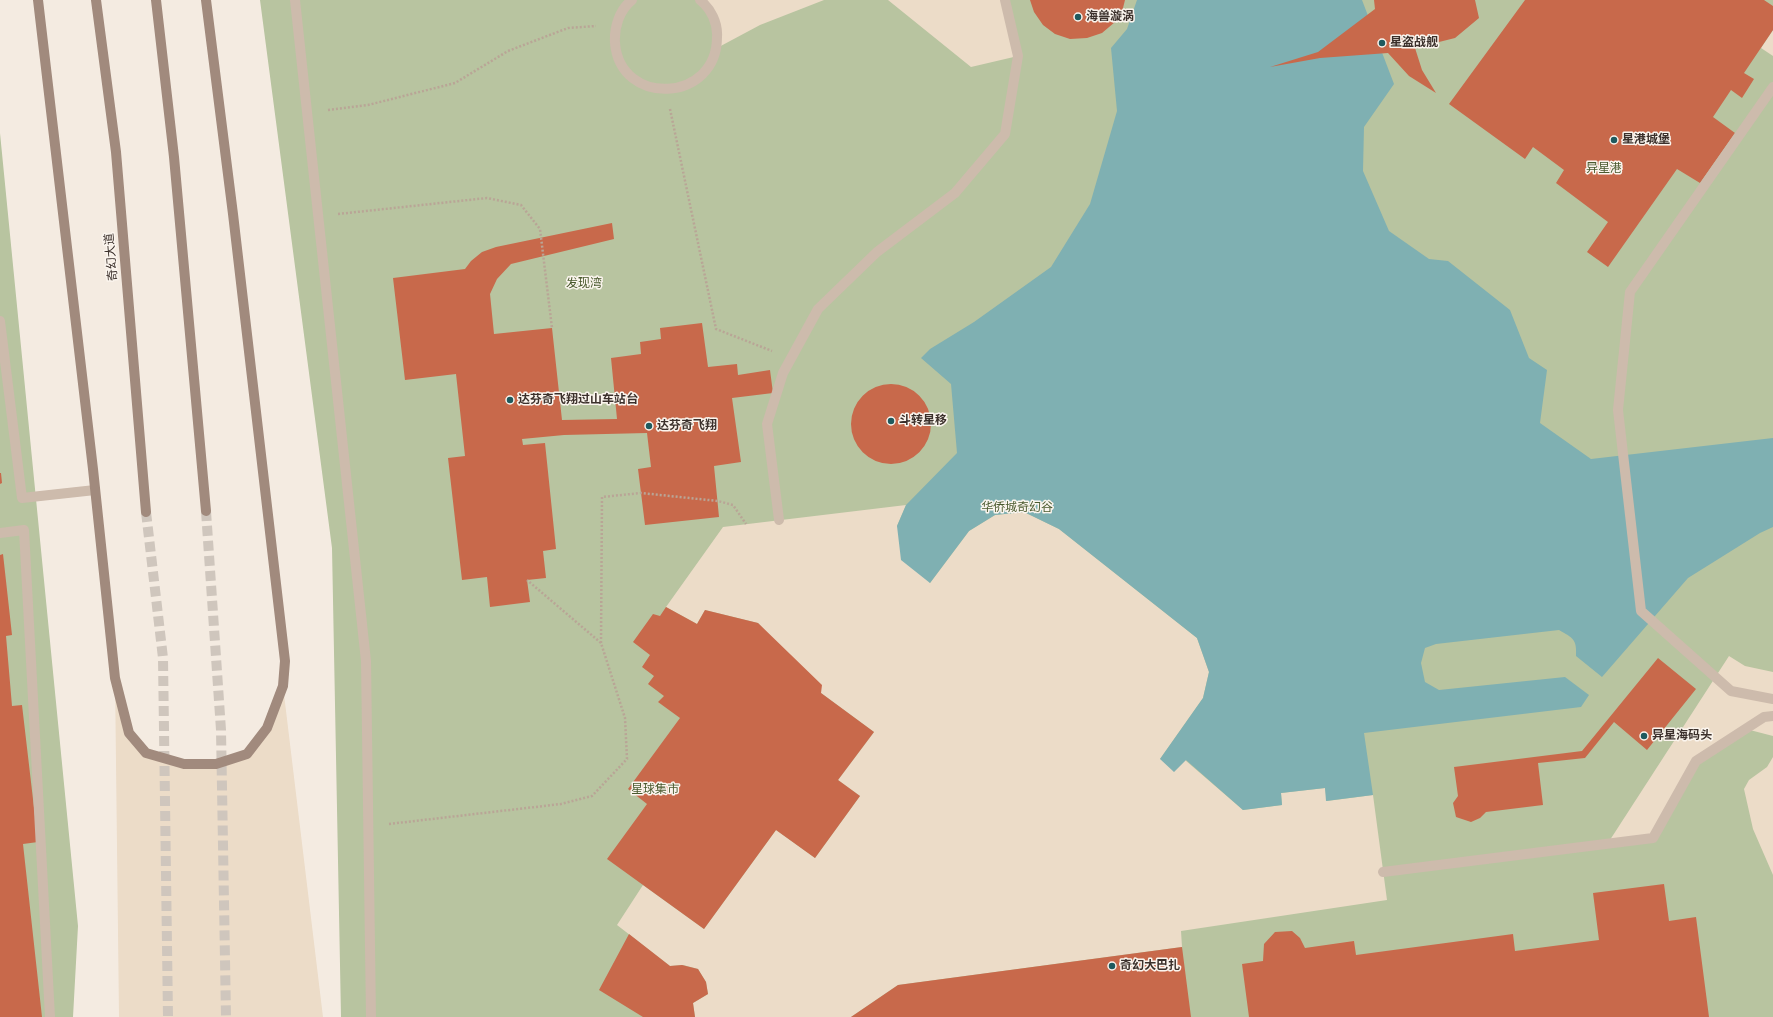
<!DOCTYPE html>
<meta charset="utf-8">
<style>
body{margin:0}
canvas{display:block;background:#f4ebe1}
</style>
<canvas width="1773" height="1017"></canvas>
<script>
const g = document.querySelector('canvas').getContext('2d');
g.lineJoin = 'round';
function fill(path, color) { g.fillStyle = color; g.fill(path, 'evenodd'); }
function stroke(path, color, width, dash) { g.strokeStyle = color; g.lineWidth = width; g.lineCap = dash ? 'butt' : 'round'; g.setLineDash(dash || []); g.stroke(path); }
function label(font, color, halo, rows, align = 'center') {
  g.font = font + ' "Nunito Sans","Noto Sans SC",sans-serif'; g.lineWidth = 3; g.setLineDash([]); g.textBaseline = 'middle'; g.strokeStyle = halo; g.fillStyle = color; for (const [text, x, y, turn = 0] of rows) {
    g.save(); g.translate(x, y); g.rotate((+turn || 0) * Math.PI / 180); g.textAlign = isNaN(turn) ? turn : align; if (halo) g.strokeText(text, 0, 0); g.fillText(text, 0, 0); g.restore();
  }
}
fill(new Path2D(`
 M 260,0 L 1773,0 L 1773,1017 L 341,1017 L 332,548 Z
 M 0,133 L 78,926 L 73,1017 L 0,1017 Z`), '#b8c4a0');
fill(new Path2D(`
 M 700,0 L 824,0 L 760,25 L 717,48 L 718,32 Z
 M 888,0 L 1005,0 L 1018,56 L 971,67 Z
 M 1773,30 L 1773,56 L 1761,48 Z
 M 906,505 L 897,526 L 930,583 L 969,531 L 995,515 L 1024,512 L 1059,529 L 1197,638 L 1209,672 L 1203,698 L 1160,759 L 1185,760 L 1243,810 L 1282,805 L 1281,793 L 1325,788 L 1327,801 L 1373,795 L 1387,900 L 1181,931 L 1182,947 L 898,985 L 851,1017 L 695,1017 L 693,1003 L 708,994 L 706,982 L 698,969 L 683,965 L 670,966 L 617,925 L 643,885 L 704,929 L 776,830 L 815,858 L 860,796 L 838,780 L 874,732 L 821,693 L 758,623 L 705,610 L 697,624 L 666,607 L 723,527 Z
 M 1729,656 L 1745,666 L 1773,672 L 1773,736 L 1746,729 L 1696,761 L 1653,838 L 1608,843 Z
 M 115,678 L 129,733 L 146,753 L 184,764 L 216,764 L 247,754 L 267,728 L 283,686 L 323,1017 L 119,1017 Z
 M 1773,757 L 1773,875 L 1753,829 L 1744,789 L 1749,780 L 1767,767 Z`), '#ecdcc8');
fill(new Path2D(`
 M 1137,0 L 1362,0 L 1394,84 L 1364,127 L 1363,171 L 1389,231 L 1429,259 L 1448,261 L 1510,310 L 1529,358 L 1547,370 L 1540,423 L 1591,459 L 1773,438 L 1773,527 L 1760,533 L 1688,578 L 1602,677 L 1576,656 C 1577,639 1573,638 1559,630 L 1436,644 L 1425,648 L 1421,663 L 1425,682 L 1439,690 L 1565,677 L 1589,695 L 1581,707 L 1364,733 L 1373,795 L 1326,801 L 1325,788 L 1281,793 L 1282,805 L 1243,810 L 1186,760 L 1174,772 L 1160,759 L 1203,698 L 1209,672 L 1197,638 L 1059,529 L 1024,512 L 995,515 L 969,531 L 930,583 L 901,560 L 897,526 L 906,505 L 957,453 L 951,384 L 921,358 L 930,349 L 974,322 L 1051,267 L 1090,204 L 1117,111 L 1111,48 L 1127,29 Z`), '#7fb0b2');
fill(new Path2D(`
 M 1030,0 L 1125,0 L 1123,8 L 1115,22 L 1102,33 L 1087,38 L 1070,39 L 1055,34 L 1043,25 L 1034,12 Z
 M 1374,0 L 1475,0 L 1479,18 L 1455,38 L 1415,48 L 1422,70 L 1436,93 L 1409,76 L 1388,53 L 1320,58 L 1270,67 L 1318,52 L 1375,9 Z
 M 1525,0 L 1764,0 L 1773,6 L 1773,30 L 1744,73 L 1754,79 L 1742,98 L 1731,90 L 1713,117 L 1735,133 L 1700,183 L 1677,169 L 1608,267 L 1587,252 L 1608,222 L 1556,183 L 1564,170 L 1533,147 L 1525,159 L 1449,104 Z
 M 612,223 L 614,239 L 511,264 L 497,279 L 490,294 L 494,334 L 552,328 L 562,420 L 617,419 L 611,358 L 641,354 L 640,342 L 661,339 L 660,328 L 702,323 L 708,367 L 737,364 L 738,375 L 770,370 L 773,393 L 732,398 L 741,462 L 714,466 L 719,517 L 645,525 L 638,469 L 651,467 L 647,433 L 564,435 L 522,439 L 523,445 L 545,443 L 556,549 L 543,551 L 546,578 L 527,580 L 530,602 L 490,607 L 487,577 L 462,580 L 448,458 L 465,456 L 456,374 L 405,380 L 393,278 L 465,269 L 471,261 L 482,252 L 496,247 Z
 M851 424a40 40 0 1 1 80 0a40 40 0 1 1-80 0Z
 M 0,473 L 1,473 L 2,483 L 0,484 Z
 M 3,554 L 12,635 L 6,636 L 12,706 L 22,705 L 38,842 L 23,844 L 42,1017 L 0,1017 L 0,555 Z
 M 666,607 L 697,624 L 705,610 L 758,623 L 822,685 L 821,693 L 874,732 L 838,780 L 860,796 L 815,858 L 776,830 L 704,929 L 607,859 L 647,804 L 628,789 L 680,718 L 658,702 L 664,696 L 648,684 L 654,676 L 642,667 L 650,655 L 633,642 L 653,614 L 660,616 Z
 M 1658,658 L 1696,689 L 1647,750 L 1614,722 L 1585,758 L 1538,763 L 1543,805 L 1486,812 L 1480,818 L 1471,822 L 1456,817 L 1453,803 L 1458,796 L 1454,767 L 1582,751 Z
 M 1664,884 L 1669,921 L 1696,917 L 1709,1017 L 1249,1017 L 1242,964 L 1263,961 L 1264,944 L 1275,932 L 1292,931 L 1300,938 L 1305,948 L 1354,941 L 1356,955 L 1513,934 L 1515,951 L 1599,940 L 1593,893 Z
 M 629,934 L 670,966 L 682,965 L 698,969 L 706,982 L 708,994 L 693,1003 L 695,1017 L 643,1017 L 599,990 Z
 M 1182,947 L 1191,1017 L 851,1017 L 898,985 Z`), '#c8694b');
stroke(new Path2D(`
 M 206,511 L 221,730 L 226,1017
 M 146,512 L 163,658 L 168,1017`), '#cfc6bd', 10, [10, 5]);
stroke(new Path2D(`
 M 670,109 L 716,329 L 772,351
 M 328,110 L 368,105 L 455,83 L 508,51 L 568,28 L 596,26
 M 338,214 L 487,198 L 521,205 L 540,229 L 552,328
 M 601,643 L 602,497 L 641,493 L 718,501 L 733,505 L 746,524
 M 389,824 L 561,804 L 592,796 L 627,759 L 625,718 L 601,643 L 527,580`), '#b9a596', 2.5, [2, 2]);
stroke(new Path2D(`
 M 295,0 L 366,661 L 371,1017
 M 0,321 L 22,498 L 95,490`), '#cdbbac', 10);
stroke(new Path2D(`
 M 632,0 C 619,10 614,28 615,43 C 620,107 717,103 717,37 C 718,23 711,9 700,0
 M 1773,87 L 1630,292 L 1618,410 L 1641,611 L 1731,691 L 1773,699
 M 779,520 L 767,424 L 783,373 L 818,309 L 877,252 L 955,193 L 1005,134 L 1018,56 L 1005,0
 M 0,533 L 24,530 L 50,1017
 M 1383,872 L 1653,838 L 1696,761 L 1764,717 L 1773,716`), '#cdbbac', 10);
stroke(new Path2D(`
 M 38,0 L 93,469 L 115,678 L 129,733 L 146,753 L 184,764 L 216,764 L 247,754 L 267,728 L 283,686 L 285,661 L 233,214 L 206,0
 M 96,0 L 116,152 L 146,512
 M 156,0 L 174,157 L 206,511`), '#a18a7d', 10);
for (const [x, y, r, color] of [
 [1078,17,4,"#1f5a5e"],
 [1382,43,4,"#1f5a5e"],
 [1614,140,4,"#1f5a5e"],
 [510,400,4,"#1f5a5e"],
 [891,421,4,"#1f5a5e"],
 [649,426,4,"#1f5a5e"],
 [1644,736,4,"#1f5a5e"],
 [1112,966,4,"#1f5a5e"]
]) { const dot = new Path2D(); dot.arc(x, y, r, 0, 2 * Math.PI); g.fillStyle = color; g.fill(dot); stroke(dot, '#fbf5ee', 1.5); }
label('bold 12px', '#3b302b', '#fbf5ee', [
 ["海兽漩涡",1086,17],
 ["星盗战舰",1390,43],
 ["星港城堡",1622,140],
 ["达芬奇飞翔过山车站台",518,400],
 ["斗转星移",899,421],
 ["达芬奇飞翔",657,426],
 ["异星海码头",1652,736],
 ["奇幻大巴扎",1120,966]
], 'left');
label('12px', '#4a5a2e', '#fbf5ee', [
 ["异星港",1604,169],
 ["发现湾",584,284],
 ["华侨城奇幻谷",1017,508],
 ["星球集市",655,790]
]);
label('12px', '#3b302b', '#fbf5ee', [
 ["奇幻大道",112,257,-95]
]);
</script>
